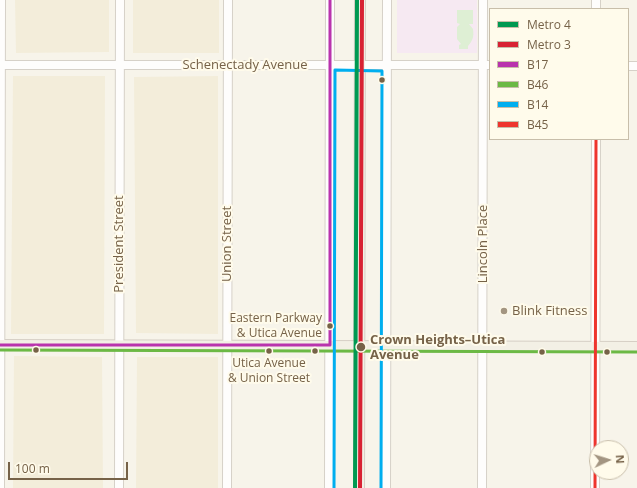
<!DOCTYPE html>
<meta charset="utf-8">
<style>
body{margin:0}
#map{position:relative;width:637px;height:488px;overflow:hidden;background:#f7f4ea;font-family:"Open Sans",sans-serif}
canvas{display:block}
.legend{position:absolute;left:489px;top:8px;width:140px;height:132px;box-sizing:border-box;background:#fffbeb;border:1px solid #c8beaa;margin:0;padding:5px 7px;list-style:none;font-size:12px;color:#766248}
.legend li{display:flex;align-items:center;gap:8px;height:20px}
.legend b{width:20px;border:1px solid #c8beaa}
.north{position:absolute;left:589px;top:440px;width:40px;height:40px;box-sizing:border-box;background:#fffbeb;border:1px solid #c8beaa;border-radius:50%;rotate:86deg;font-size:11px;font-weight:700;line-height:16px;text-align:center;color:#766248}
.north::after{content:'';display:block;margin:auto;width:14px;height:18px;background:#a39581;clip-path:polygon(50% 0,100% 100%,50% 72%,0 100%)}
.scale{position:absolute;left:8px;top:462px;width:120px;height:18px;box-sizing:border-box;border:2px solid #766248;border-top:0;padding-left:5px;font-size:12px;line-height:14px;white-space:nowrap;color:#766248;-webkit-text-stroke:3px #fffbeb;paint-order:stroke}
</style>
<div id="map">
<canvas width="637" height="488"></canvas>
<ul class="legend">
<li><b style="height:5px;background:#009952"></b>Metro 4</li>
<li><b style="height:5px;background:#d82233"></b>Metro 3</li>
<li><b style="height:5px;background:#b933ad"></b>B17</li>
<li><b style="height:5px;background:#6cb945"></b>B46</li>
<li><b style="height:5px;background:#00aeef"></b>B14</li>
<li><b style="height:5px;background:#ee352e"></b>B45</li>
</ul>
<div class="north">N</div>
<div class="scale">100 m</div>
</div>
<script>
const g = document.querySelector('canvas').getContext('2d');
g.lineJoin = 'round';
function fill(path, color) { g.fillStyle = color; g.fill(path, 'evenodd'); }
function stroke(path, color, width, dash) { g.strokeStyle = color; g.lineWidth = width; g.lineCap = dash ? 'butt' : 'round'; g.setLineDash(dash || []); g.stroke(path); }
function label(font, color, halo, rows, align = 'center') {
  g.font = font + ' "Open Sans",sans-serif'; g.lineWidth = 4; g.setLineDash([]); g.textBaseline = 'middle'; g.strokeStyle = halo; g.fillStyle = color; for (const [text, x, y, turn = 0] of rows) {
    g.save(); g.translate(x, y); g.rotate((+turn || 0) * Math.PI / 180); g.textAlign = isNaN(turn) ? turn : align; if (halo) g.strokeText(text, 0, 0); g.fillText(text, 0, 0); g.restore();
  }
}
fill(new Path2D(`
 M 15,0 L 109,0 L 109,52 L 16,53 Z
 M 133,0 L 219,0 L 219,53 L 133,53 Z
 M 13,76 L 105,76 L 104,334 L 11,334 Z
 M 218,76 L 218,334 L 136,333 L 134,77 Z
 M 14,356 L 102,357 L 103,488 L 13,488 Z
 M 137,357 L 218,357 L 218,488 L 136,488 Z`), '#f3edda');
fill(new Path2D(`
 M 397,0 L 477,0 L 477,53 L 397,53 Z`), '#f6e9f2');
fill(new Path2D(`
 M 457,10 L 473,10 L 473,24 L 469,24 L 473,29 C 474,37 473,40 468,46 L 468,49 L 459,49 L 459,45 L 461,44 L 457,39 L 457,27 L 460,24 L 457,23 Z`), '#deefd4');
const minor = new Path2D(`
 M 596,9 L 596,0
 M 0,65 L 490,65
 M 628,66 L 637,66
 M 0,488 L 1,0
 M 119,488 L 120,0
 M 227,488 L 228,0
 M 329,488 L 330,0
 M 386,488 L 387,0
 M 482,488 L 483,0
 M 595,488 L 596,139`);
const major = new Path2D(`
 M 0,345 L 637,347
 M 359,488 L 360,0`);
stroke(minor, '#d6d1c8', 10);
stroke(major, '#d6cfc5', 12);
stroke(minor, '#fefdfc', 8);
stroke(major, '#f3f0e5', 10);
stroke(new Path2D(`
 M 330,0 L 330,345
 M 0,345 L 330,345`), '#b933ad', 3);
stroke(new Path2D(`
 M 0,350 L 637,352`), '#6cb945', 3);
stroke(new Path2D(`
 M 334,488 L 335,70 L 382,71 L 381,488`), '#00aeef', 3);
stroke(new Path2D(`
 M 595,488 L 596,139`), '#ee352e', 3);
stroke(new Path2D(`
 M 355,488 L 357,0`), '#009952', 4);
stroke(new Path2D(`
 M 360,488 L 362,0`), '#d82233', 4);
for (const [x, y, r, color] of [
 [382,80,3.5,"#766248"],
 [504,311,4,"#a39581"],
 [330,326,3.5,"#766248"],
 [361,347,5,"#766248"],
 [36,350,3.5,"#766248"],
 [269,351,3.5,"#766248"],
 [315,351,3.5,"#766248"],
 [542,352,3.5,"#766248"],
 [607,352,3.5,"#766248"]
]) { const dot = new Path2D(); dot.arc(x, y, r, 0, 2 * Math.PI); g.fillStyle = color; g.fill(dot); stroke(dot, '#fffbeb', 1.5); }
label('12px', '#766248', '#fffbeb', [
 ["Eastern Parkway",322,319],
 ["& Utica Avenue",322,334],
 ["Utica Avenue",269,364,"center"],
 ["& Union Street",269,379,"center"]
], 'right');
label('13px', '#766248', '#fffbeb', [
 ["Schenectady Avenue",245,65],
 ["President Street",119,244,-90],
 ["Union Street",227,244,-90],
 ["Lincoln Place",483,244,-90]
]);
label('13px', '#766248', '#fffbeb', [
 ["Blink Fitness",512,311]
], 'left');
label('bold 13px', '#766248', '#fffbeb', [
 ["Crown Heights–Utica",370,340],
 ["Avenue",370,355]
], 'left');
</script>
